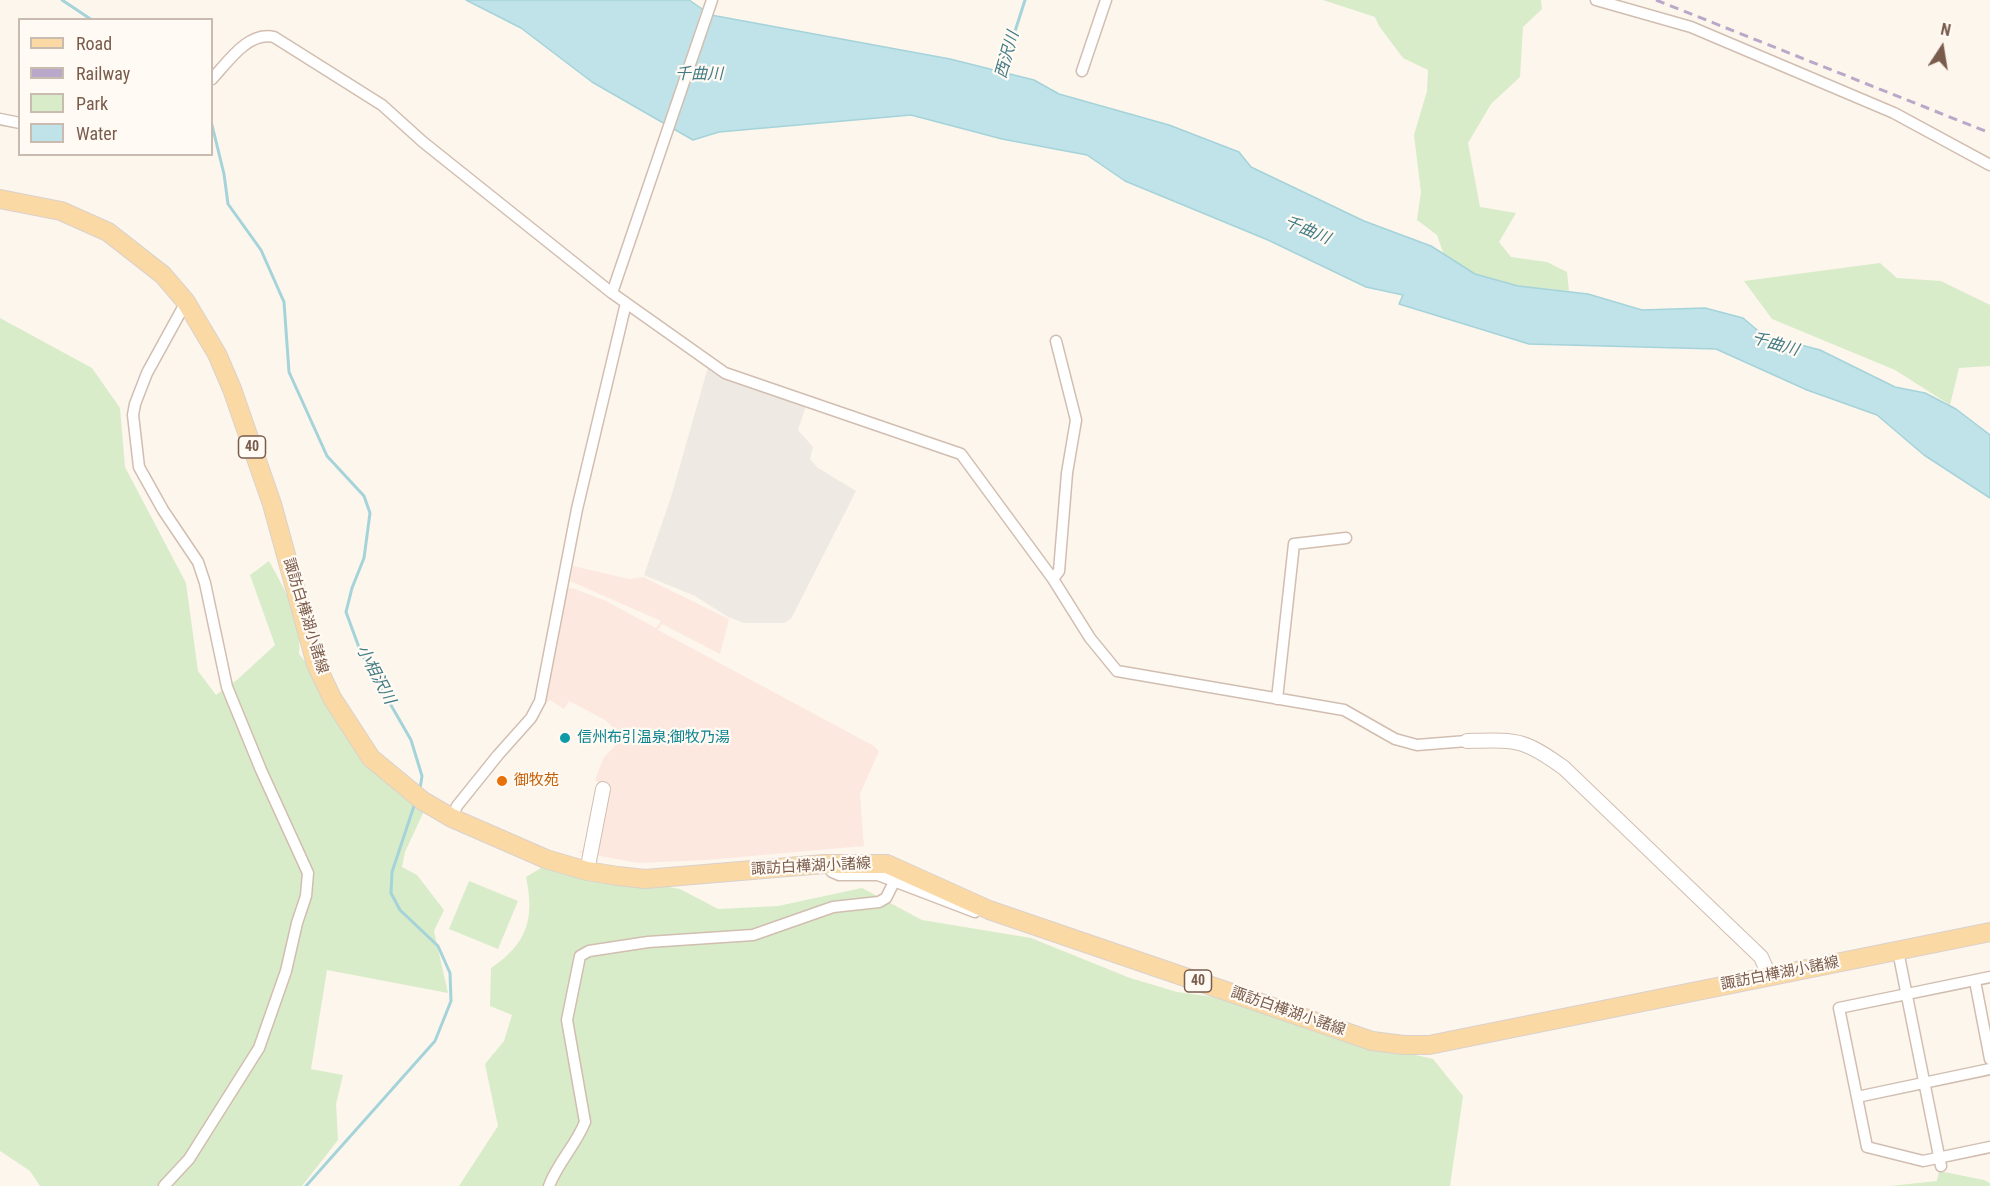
<!DOCTYPE html>
<meta charset="utf-8">
<style>
body{margin:0}
#map{position:relative;width:1990px;height:1186px;overflow:hidden;background:#fdf6ec;font-family:"Roboto Condensed",sans-serif}
canvas{display:block}
.legend{position:absolute;left:18px;top:18px;width:195px;height:138px;box-sizing:border-box;background:#fffaf3;border:2px solid #cabbb1;margin:0;padding:8px 10px;list-style:none;font-size:18px;color:#7a5c4d}
.legend li{display:flex;align-items:center;gap:12px;height:30px}
.legend b{width:30px;border:2px solid #cabbb1}
.north{position:absolute;left:1912px;top:18px;width:60px;height:60px;-webkit-text-stroke:4px #fffaf3;paint-order:stroke;rotate:12deg;font-size:16px;font-weight:700;line-height:24px;text-align:center;color:#7a5c4d}
.north::after{content:'';display:block;margin:auto;width:21px;height:27px;background:#7a5c4d;clip-path:polygon(50% 0,100% 100%,50% 72%,0 100%)}
</style>
<div id="map">
<canvas width="1990" height="1186"></canvas>
<ul class="legend">
<li><b style="height:8px;background:#fbd9a5"></b>Road</li>
<li><b style="height:8px;background:#b9a8c9"></b>Railway</li>
<li><b style="height:16px;background:#d8ecc9"></b>Park</li>
<li><b style="height:16px;background:#bfe3e8"></b>Water</li>
</ul>
<div class="north">N</div>
</div>
<script>
const g = document.querySelector('canvas').getContext('2d');
g.lineJoin = 'round';
function fill(path, color) { g.fillStyle = color; g.fill(path, 'evenodd'); }
function stroke(path, color, width, dash) { g.strokeStyle = color; g.lineWidth = width; g.lineCap = dash ? 'butt' : 'round'; g.setLineDash(dash || []); g.stroke(path); }
function label(font, color, halo, rows, align = 'center') {
  g.font = font + ' "Roboto Condensed","Noto Sans JP",sans-serif'; g.lineWidth = 4.5; g.setLineDash([]); g.textBaseline = 'middle'; g.strokeStyle = halo; g.fillStyle = color; for (const [text, x, y, turn = 0] of rows) {
    g.save(); g.translate(x, y); g.rotate((+turn || 0) * Math.PI / 180); g.textAlign = isNaN(turn) ? turn : align; if (halo) g.strokeText(text, 0, 0); g.fillText(text, 0, 0); g.restore();
  }
}
fill(new Path2D(`
 M 573,566 L 629,579 L 643,577 L 729,619 L 720,654 L 662,624 L 658,630 L 874,746 L 879,751 L 860,794 L 864,846 L 707,860 L 638,863 L 578,852 L 584,850 L 599,782 L 595,781 L 598,771 L 604,757 L 614,747 L 614,738 L 618,732 L 605,720 L 569,701 L 564,709 L 550,700 L 543,706 L 567,589 L 572,588 L 606,601 L 656,628 L 661,621 L 570,581 Z`), '#fde8e0');
fill(new Path2D(`
 M 708,367 L 727,379 L 806,406 L 798,430 L 813,447 L 810,459 L 818,468 L 856,491 L 791,619 L 784,623 L 744,623 L 728,617 L 695,596 L 644,575 L 671,497 Z`), '#efe9e4');
fill(new Path2D(`
 M 1323,0 L 1541,0 L 1542,9 L 1523,27 L 1520,77 L 1491,104 L 1468,143 L 1480,207 L 1516,213 L 1499,242 L 1511,257 L 1547,262 L 1567,272 L 1569,291 L 1521,287 L 1475,274 L 1444,255 L 1437,235 L 1417,220 L 1421,192 L 1414,135 L 1427,91 L 1428,70 L 1403,58 L 1379,26 L 1375,17 Z
 M 1880,263 L 1897,278 L 1941,281 L 1990,305 L 1990,366 L 1959,368 L 1950,405 L 1895,370 L 1772,319 L 1744,281 Z
 M 0,318 L 92,368 L 120,408 L 125,467 L 186,583 L 198,671 L 216,695 L 238,679 L 275,645 L 250,575 L 269,561 C 285,590 303,620 299,654 L 312,669 L 327,700 L 425,809 L 405,852 L 402,867 L 417,875 L 444,910 L 434,931 L 448,993 L 327,970 L 311,1069 L 343,1075 L 336,1104 L 338,1140 L 302,1186 L 40,1186 L 30,1171 L 0,1151 Z
 M 546,865 L 680,889 L 718,909 L 778,906 L 862,888 L 922,920 L 1031,938 L 1130,978 L 1177,992 L 1229,999 L 1315,1032 L 1433,1059 L 1463,1096 L 1450,1186 L 459,1186 L 498,1126 L 485,1064 L 504,1041 L 512,1015 L 490,1006 L 491,968 C 527,944 535,919 526,877 Z
 M 469,881 L 518,901 L 498,949 L 449,929 Z
 M 1939,1171 L 1984,1180 L 1990,1183 L 1990,1186 L 1890,1186 L 1937,1181 Z`), '#d8ecc9');
const water = new Path2D(`
 M 466,0 L 689,0 L 711,15 L 950,59 L 1034,80 L 1059,94 L 1169,125 L 1239,152 L 1251,167 L 1364,221 L 1431,246 L 1475,274 L 1518,286 L 1588,294 L 1642,310 L 1705,308 L 1743,318 L 1763,335 L 1820,350 L 1895,387 L 1925,393 L 1956,409 L 1990,435 L 1990,498 L 1924,455 L 1877,415 L 1807,390 L 1716,349 L 1529,344 L 1399,304 L 1403,295 L 1366,287 L 1268,240 L 1125,181 L 1087,155 L 1002,139 L 911,115 L 719,132 L 693,140 L 592,82 L 521,28 Z`);
fill(water, '#bfe3e8');
stroke(water, '#a5d3da', 1.5);
stroke(new Path2D(`
 M 62,0 L 92,20
 M 1001,75 L 1025,0
 M 212,125 L 224,174 L 228,204 L 261,250 L 284,302 L 289,372 L 327,456 L 364,496 L 370,513 L 364,558 L 352,588 L 346,612 L 361,653 L 411,740 L 422,776 L 420,789
 M 306,1186 L 435,1041 L 451,1001 L 450,973 L 438,946 L 400,910 L 391,893 L 392,872 L 415,803`), '#a5d3da', 3);
const minor = new Path2D(`
 M 1596,0 L 1691,27 L 1894,113 L 1990,165
 M 1082,71 L 1106,0
 M 212,79 C 228,62 248,31 274,37 L 382,105 L 423,142 L 612,293 L 725,373 L 961,454 L 1053,579 L 1090,638 L 1117,671 L 1344,710 L 1395,739 L 1417,745 L 1467,741
 M 0,119 L 20,123
 M 612,293 L 712,0
 M 1053,579 L 1059,571 L 1067,473 L 1076,420 L 1056,341
 M 1277,699 L 1294,544 L 1346,538
 M 452,818 L 457,806 L 498,755 L 531,718 L 540,701 L 577,509 L 626,303
 M 825,864 L 832,872 L 839,875 L 878,875 L 975,912
 M 1898,951 L 1941,1166
 M 1990,977 L 1839,1008 L 1867,1147 L 1923,1161 L 1990,1147
 M 1975,981 L 1990,1059
 M 1857,1097 L 1990,1069
 M 164,1186 L 189,1159 L 259,1048 L 286,971 L 297,923 L 306,896 L 308,873 L 261,770 L 227,687 L 205,583 L 198,562 L 163,510 L 139,467 L 133,415 L 135,404 L 147,373 L 186,302
 M 549,1186 C 558,1162 576,1145 585,1122 L 567,1020 L 580,956 L 589,951 L 648,942 L 753,935 L 833,907 L 879,902 L 886,898 L 894,882`);
const tertiary = new Path2D(`
 M 1467,741 C 1517,740 1523,738 1564,768 L 1761,957 L 1769,975
 M 587,871 L 603,789`);
const primary = new Path2D(`
 M 0,199 L 61,211 L 108,232 L 163,275 L 186,302 L 217,354 L 232,389 L 272,504 L 316,664 L 332,698 L 371,758 L 423,801 L 452,818 L 546,859 L 587,871 L 618,876 L 645,879 L 824,864 L 887,864 L 989,910 L 1372,1041 L 1404,1045 L 1429,1045 L 1990,932`);
stroke(minor, '#d1beb0', 13);
stroke(tertiary, '#d1beb0', 16);
stroke(primary, '#dad1cd', 20);
stroke(minor, '#fff', 10);
stroke(tertiary, '#fff', 14);
stroke(primary, '#fbd9a5', 18);
stroke(new Path2D(`
 M 1656,0 L 1990,133`), '#b9a8c9', 3, [9, 6]);
for (const [x, y, r, color] of [
 [565,738,6,"#0f9aa8"],
 [502,781,6,"#e8710a"]
]) { const dot = new Path2D(); dot.arc(x, y, r, 0, 2 * Math.PI); g.fillStyle = color; g.fill(dot); stroke(dot, '#fffaf3', 2); }
for (const [x, y, w] of [
 [252,447,27],
 [1198,981,27]
]) { const box = new Path2D(); box.roundRect(x - w / 2, y - 11, w, 22, 4.5); g.fillStyle = '#fffaf3'; g.fill(box); stroke(box, '#7a5c4d', 1.5); }
label('bold 14px', '#7a5c4d', null, [
 ["40",252,447],
 ["40",1198,981]
]);
label('15px', '#7a5c4d', '#fffaf3', [
 ["諏訪白樺湖小諸線",305,616,73],
 ["諏訪白樺湖小諸線",811,867,-3],
 ["諏訪白樺湖小諸線",1780,974,-11],
 ["諏訪白樺湖小諸線",1288,1012,19]
]);
label('15px', '#0d838f', '#fffaf3', [
 ["信州布引温泉;御牧乃湯",577,738]
], 'left');
label('15px', '#c56008', '#fffaf3', [
 ["御牧苑",514,781]
], 'left');
label('italic 16px', '#437c86', '#fffaf3', [
 ["西沢川",1008,55,-74],
 ["千曲川",699,75],
 ["千曲川",1307,231,23],
 ["千曲川",1775,345,16],
 ["小相沢川",375,675,62]
]);
</script>
